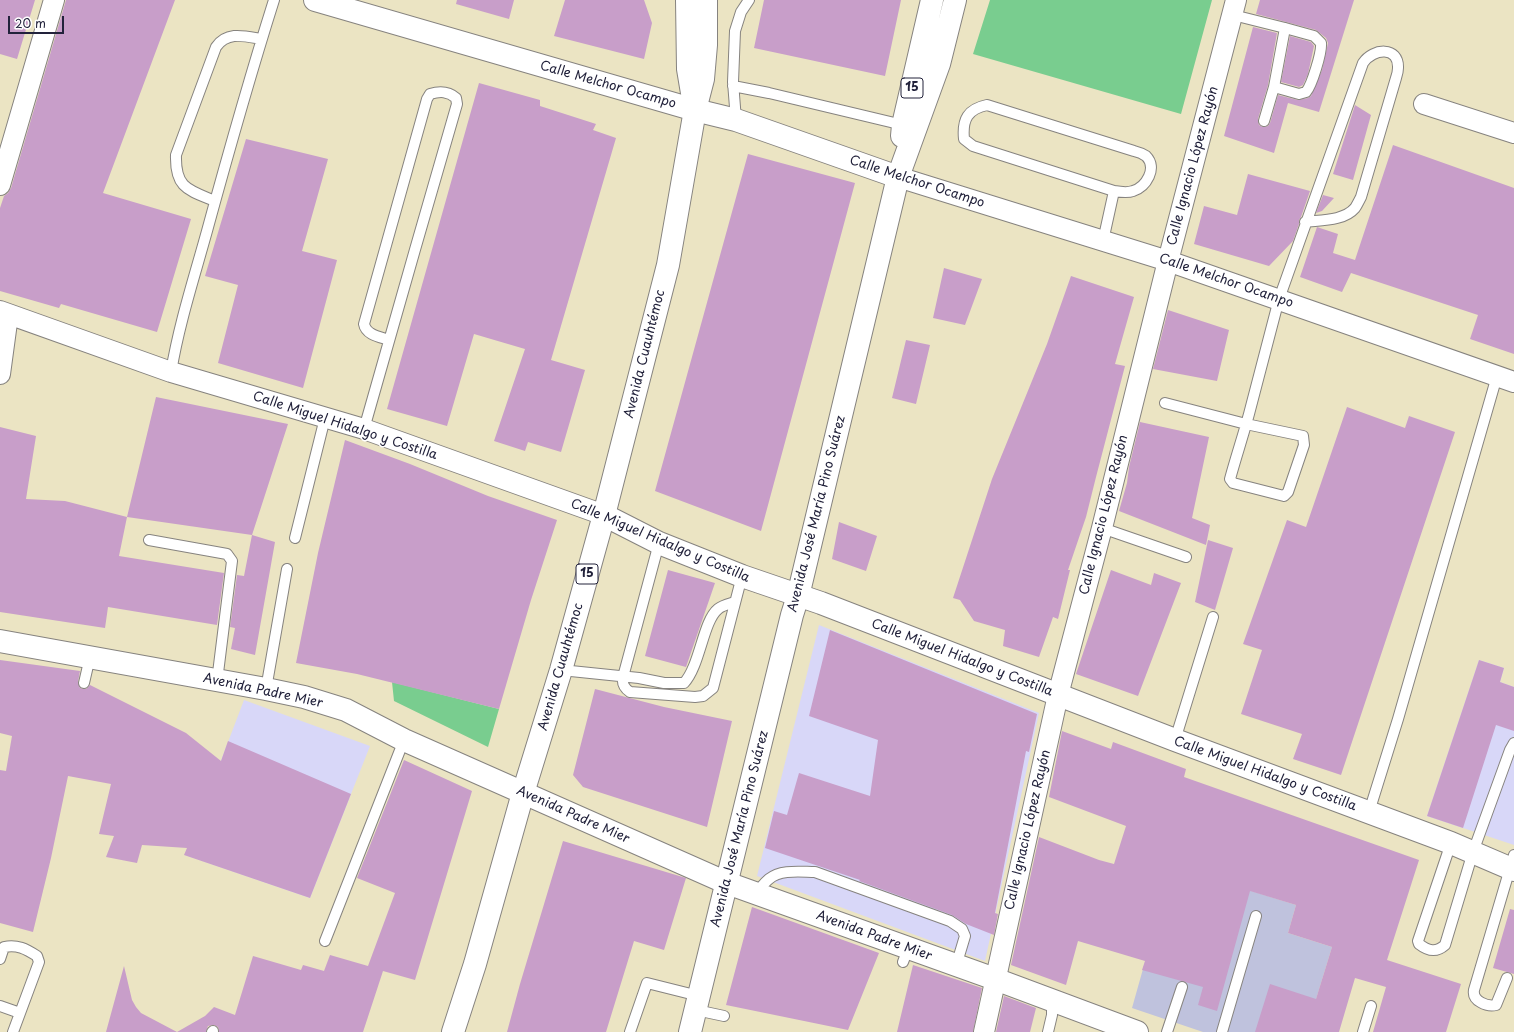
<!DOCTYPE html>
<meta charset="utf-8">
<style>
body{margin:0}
#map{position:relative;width:1514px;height:1032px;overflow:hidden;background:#ebe4c3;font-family:"Playpen Sans",sans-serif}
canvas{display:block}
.scale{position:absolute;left:8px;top:16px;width:56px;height:18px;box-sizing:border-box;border:2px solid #22223b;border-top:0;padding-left:5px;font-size:12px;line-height:14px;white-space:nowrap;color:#22223b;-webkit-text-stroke:3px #fff;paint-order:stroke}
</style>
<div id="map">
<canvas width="1514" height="1032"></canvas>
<div class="scale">20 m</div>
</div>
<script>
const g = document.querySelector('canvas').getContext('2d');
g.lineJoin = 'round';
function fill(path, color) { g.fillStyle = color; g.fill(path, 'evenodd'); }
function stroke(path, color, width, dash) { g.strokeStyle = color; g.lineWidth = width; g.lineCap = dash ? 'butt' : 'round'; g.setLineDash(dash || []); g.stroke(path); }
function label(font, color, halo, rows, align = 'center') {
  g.font = font + ' "Playpen Sans",sans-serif'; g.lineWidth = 3; g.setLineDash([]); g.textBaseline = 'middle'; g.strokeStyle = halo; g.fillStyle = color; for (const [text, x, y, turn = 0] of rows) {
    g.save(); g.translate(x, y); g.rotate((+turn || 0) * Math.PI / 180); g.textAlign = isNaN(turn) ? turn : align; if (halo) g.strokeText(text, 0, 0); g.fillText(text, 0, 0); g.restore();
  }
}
fill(new Path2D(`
 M 819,625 L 1039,713 L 985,961 L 757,876 Z
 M 1479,660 L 1504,668 L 1500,682 L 1514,687 L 1514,845 L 1427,816 Z
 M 244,700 L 370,746 L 310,898 L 185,855 Z`), '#d8d7f8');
fill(new Path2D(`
 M 1172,866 L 1296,905 L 1288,933 L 1332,947 L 1306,1032 L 1203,1032 L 1132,1008 Z`), '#bfc2dd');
fill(new Path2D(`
 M 990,0 L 1212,0 L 1181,114 L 973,54 Z
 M 392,682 L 499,709 L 488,747 L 394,701 Z`), '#79cd8f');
fill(new Path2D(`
 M 0,0 L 35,0 L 17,59 L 0,54 Z
 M 66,0 L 175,0 L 103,193 L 191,219 L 157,332 L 61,304 L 59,308 L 0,291 L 0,208 L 4,196 L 8,193 L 11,188 Z
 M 457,0 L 514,0 L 509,19 L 456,4 Z
 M 565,0 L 644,0 L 652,23 L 644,59 L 554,36 Z
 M 764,0 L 901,0 L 885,76 L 754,48 Z
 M 1260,0 L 1354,0 L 1319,112 L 1288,103 L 1274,153 L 1224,136 L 1253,27 L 1277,33 L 1268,85 L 1258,119 L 1259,125 L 1263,127 L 1268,126 L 1270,123 L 1278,95 L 1298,100 L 1308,98 L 1311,96 L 1322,70 L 1328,43 L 1326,38 L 1316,30 L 1256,14 Z
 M 1290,36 L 1311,42 L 1314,46 L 1308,74 L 1303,85 L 1299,87 L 1281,82 Z
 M 479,83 L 540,100 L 540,106 L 596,124 L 593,130 L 616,138 L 551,360 L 585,370 L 561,452 L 528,442 L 525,451 L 494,441 L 525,349 L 474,334 L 447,426 L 387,409 Z
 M 1355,105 L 1371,115 L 1353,180 L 1333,174 Z
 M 246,139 L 328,159 L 302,251 L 337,260 L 303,388 L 218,363 L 238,285 L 205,276 Z
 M 1393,145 L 1514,188 L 1514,354 L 1470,339 L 1478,315 L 1351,273 L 1342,292 L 1300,277 L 1317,227 L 1338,234 L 1333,253 L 1355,260 Z
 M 748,154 L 855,183 L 761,531 L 655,491 Z
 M 1248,174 L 1310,191 L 1301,217 L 1299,220 L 1299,224 L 1293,241 L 1269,266 L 1194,244 L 1204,206 L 1237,215 Z
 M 1323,195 L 1334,198 L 1322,211 L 1316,213 Z
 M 944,268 L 982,279 L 965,325 L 933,318 Z
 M 1071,276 L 1134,297 L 1115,364 L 1125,366 L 1096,477 L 1086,517 L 1068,570 L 1070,570 L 1058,619 L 1053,617 L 1039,657 L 1003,646 L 1005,630 L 974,621 L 960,600 L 953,598 L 992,479 L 1047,344 Z
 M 1168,310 L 1229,330 L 1217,381 L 1153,369 Z
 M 906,340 L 930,345 L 916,404 L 892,398 Z
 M 156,397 L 288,424 L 252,535 L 127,517 Z
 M 1347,407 L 1405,428 L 1409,416 L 1455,432 L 1341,775 L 1293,759 L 1302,734 L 1241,714 L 1262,650 L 1243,644 L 1287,520 L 1306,527 Z
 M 1140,422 L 1209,437 L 1192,518 L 1210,525 L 1206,545 L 1119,511 L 1127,483 L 1129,467 Z
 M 0,427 L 36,436 L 26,499 L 65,501 L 127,517 L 119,556 L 224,573 L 217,625 L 108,607 L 105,628 L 0,612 Z
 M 345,440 L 410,464 L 488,496 L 557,520 L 531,600 L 499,709 L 357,674 L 296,663 L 318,553 Z
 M 839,522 L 877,536 L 866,571 L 832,559 Z
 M 252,535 L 275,542 L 255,655 L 231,649 L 235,628 L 230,627 L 237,575 L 244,576 Z
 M 1208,540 L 1233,548 L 1215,610 L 1195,602 Z
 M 668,570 L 715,583 L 686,667 L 645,656 Z
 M 1111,570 L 1151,585 L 1154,573 L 1181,583 L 1138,696 L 1076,674 Z
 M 830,630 L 1037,714 L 1029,752 L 1026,751 L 995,913 L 998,914 L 994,935 L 966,924 L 952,915 L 859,881 L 860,880 L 765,848 L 774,811 L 787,815 L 799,773 L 870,796 L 878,740 L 809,716 Z
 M 0,660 L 80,671 L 78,682 L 80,688 L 86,689 L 90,685 L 186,733 L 221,761 L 228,741 L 351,794 L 310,898 L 184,855 L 187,848 L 142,845 L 137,863 L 106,857 L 114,836 L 99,834 L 111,784 L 68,776 L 51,858 L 33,932 L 0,923 L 0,770 L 6,771 L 12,736 L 0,733 Z
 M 1479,660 L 1504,668 L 1500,682 L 1514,687 L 1514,731 L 1496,725 L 1463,828 L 1427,816 Z
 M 595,689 L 664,707 L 732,721 L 707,827 L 583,787 L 573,775 Z
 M 1062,731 L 1111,749 L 1113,742 L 1186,769 L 1184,777 L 1419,860 L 1387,960 L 1461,984 L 1446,1032 L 1373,1032 L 1386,987 L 1355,978 L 1339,1032 L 1255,1032 L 1270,984 L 1316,999 L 1332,947 L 1288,933 L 1296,905 L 1250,891 L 1217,1011 L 1198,1005 L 1203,987 L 1142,970 L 1145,961 L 1078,941 L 1066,985 L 1011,965 L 1039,837 L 1099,860 L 1114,864 L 1126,826 L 1049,797 Z
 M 404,760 L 472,791 L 415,980 L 383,971 L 363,1032 L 219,1032 L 218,1027 L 214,1025 L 208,1026 L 206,1032 L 106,1032 L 124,966 L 132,1000 L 136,1007 L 141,1013 L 177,1032 L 205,1016 L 214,1007 L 235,1015 L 253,956 L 301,970 L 303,965 L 324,971 L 330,955 L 368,966 L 395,893 L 357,878 Z
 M 563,841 L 686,878 L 664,950 L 634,941 L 606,1032 L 507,1032 L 520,984 Z
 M 752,907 L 879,953 L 848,1030 L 726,1005 Z
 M 1510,909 L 1514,910 L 1514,974 L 1493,968 Z
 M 913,965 L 982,988 L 973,1032 L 897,1032 Z
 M 1004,996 L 1036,1008 L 1030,1032 L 996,1032 Z`), '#c89ec9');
const lane = new Path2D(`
 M 1233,15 L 1285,28 L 1314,36 L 1321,43 C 1322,52 1312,85 1306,92 L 1299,94 L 1274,87
 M 733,86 L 769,93 L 903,125
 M 987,105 L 1134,151 C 1138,152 1143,154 1146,156 C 1158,168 1146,187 1133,191 C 1128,193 1120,192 1114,191 L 973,146 L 964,139 C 962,119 968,109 987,105 Z
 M 736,120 L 733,82 L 735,31 L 741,12 L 749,0
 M 1264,121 L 1274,87 L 1285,28
 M 215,201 C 188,190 175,188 176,155 L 216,47 C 227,31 244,36 261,39
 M 1103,241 L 1114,191
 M 171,372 C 179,324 194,278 207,231 C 228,154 250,76 274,0
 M 1165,403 L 1246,424 L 1303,436 L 1304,445 L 1288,492 L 1284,496 L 1233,483 L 1230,479 C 1236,457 1243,436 1249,414 L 1279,299 L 1363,63 C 1373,48 1399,46 1398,68 C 1398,71 1397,75 1396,78 L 1361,197 C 1359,201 1357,205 1355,208 C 1344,221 1321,220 1305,222
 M 364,429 C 394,321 426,212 457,104 L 456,98 C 448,91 440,91 430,94 L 427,99 L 364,324 C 366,335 380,337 389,340
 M 1102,528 L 1186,557
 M 295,538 L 325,418
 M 149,540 L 227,554 L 232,561 L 217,681
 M 659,543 L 623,677 C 622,684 624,688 630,692 L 695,697 L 703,696 L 713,688 L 742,576
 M 561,670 L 639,678 L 664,683 L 684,683 C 700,666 703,621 718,609 C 723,605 729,604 735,602
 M 84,683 L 90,657
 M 266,689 L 287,569
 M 1175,740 L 1213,617
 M 1369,812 L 1398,719 L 1497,376
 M 1451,843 L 1418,941 L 1419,944 C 1428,951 1436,953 1445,945 L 1473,852 L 1510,750 L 1514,743
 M 756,893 C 760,889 764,883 769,879 C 781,869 801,872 815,872 L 950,921 L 962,929 L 965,936 L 956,966
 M 325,941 L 404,740
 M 0,959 L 4,947 C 17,944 26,949 37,956 L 39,962 L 13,1032
 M 903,962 L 908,949
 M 1507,978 L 1496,1005 C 1487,1007 1472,1001 1474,990 L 1514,855
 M 0,1006 L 20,1013
 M 696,1010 L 724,1016
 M 212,1032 L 213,1031
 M 630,1032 L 647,983 L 699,996
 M 1048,1032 L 1052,1015 L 1052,1000
 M 1167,1032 L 1182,987
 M 1222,1032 L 1256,916
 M 1363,1032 L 1371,1006`);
const street = new Path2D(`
 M 1424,104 L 1514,133
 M 898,177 L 1168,261 L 1514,382
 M 0,185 L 54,0
 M 0,311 L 171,372 L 364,429 L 604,515
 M 0,374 L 8,315
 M 984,1032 L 1058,695 L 1102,528 L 1168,261 L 1236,0`);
const secondary = new Path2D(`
 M 315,0 L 695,110 L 736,120 L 898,177
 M 604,515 L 659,543 L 742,576 L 821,603 L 1175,740 L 1451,843 L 1514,870
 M 0,641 L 266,689 L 304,697 L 346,710 L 404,740 L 727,883 L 995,979 L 1137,1032`);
const highway = new Path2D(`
 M 687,0 L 688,69 L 693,99
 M 902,136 L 903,125 L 932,0
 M 453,1032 L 475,964 L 523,793 L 561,670 L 604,515 L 668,265 L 695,110 L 703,79 L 706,45 L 706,0
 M 690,1032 L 792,615 L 798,596 L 898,177 L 939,64 L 955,0`);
stroke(lane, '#86837f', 12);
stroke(street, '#86837f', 22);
stroke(secondary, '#86837f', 24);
stroke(highway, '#86837f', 24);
stroke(lane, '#fff', 10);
stroke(street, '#fff', 20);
stroke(secondary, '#fff', 22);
stroke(highway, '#fff', 22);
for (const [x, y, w] of [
 [912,88,22],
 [587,574,22]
]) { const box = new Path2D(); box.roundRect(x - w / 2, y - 10, w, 20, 3); g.fillStyle = '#fff'; g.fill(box); stroke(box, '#22223b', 1); }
label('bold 12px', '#22223b', null, [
 ["15",912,88],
 ["15",587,574]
]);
label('13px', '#22223b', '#fff', [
 ["Calle Melchor Ocampo",608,85,16],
 ["Calle Ignacio López Rayón",1193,166,-75],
 ["Calle Melchor Ocampo",917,182,18],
 ["Calle Melchor Ocampo",1226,281,19],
 ["Avenida Cuauhtémoc",645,354,-76],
 ["Calle Miguel Hidalgo y Costilla",345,426,18],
 ["Avenida José María Pino Suárez",817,514,-76],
 ["Calle Ignacio López Rayón",1104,515,-76],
 ["Calle Miguel Hidalgo y Costilla",660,541,23],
 ["Calle Miguel Hidalgo y Costilla",962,658,21],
 ["Avenida Cuauhtémoc",561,667,-74],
 ["Avenida Padre Mier",263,691,12],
 ["Calle Miguel Hidalgo y Costilla",1265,774,20],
 ["Avenida Padre Mier",573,815,24],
 ["Avenida José María Pino Suárez",740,829,-76],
 ["Calle Ignacio López Rayón",1028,830,-77],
 ["Avenida Padre Mier",874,936,20]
]);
</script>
